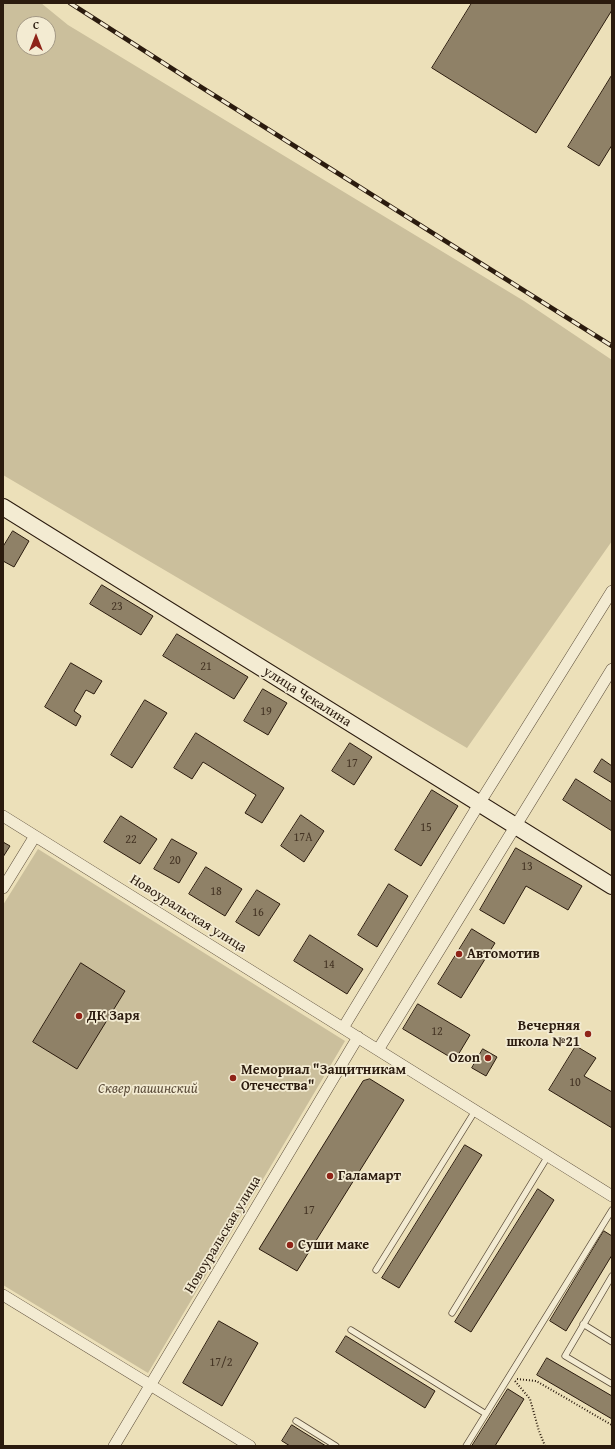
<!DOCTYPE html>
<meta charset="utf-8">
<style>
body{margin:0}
#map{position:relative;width:615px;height:1449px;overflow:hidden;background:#ece0b9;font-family:"Gentium Book Plus",serif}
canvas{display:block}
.frame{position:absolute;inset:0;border:4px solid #2b1b0e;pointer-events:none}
.north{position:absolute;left:16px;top:16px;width:40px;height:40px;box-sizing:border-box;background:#f3ebd2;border:1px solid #a39884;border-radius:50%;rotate:0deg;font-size:11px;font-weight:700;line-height:16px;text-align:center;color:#2b1b0e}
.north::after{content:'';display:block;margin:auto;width:14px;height:18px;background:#8f2418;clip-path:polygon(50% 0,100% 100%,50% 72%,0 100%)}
</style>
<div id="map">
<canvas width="615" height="1449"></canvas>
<div class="frame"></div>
<div class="north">С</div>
</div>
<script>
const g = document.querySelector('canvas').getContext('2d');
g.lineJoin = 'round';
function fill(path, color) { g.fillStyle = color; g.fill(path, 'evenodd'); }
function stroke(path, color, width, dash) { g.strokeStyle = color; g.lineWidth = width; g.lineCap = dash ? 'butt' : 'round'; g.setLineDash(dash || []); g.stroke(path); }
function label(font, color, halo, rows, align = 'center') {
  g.font = font + ' "Gentium Book Plus",serif'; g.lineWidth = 3.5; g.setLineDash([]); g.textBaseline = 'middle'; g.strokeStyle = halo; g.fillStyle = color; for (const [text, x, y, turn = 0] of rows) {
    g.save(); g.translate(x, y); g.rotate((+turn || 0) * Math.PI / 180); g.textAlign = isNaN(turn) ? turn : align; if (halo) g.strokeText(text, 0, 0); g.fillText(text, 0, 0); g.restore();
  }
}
fill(new Path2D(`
 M 3,3 L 41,3 L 68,25 L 524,301 L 612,360 L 612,541 L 467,748 L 3,475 ZM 24,24 L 48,24 L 48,48 L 24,48 Z
 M 38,849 L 345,1041 L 148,1373 L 3,1285 L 3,905 Z`), '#cbbf9c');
const building = new Path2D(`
 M 472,3 L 612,3 L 612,10 L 536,133 L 432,68 Z
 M 612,75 L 612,145 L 599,166 L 568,147 Z
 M 13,531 L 29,541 L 14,567 L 3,561 L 3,547 Z
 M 102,585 L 153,616 L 141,635 L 90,604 Z
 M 177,634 L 248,677 L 234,699 L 163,656 Z
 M 71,663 L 102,681 L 94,694 L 86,690 L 74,711 L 81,716 L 76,726 L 45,707 Z
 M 263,689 L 287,703 L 268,735 L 244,721 Z
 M 145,700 L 167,713 L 132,768 L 111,755 Z
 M 196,733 L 284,788 L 262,823 L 245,813 L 256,795 L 203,762 L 192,779 L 174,768 Z
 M 350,743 L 372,757 L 354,785 L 332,771 Z
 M 602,759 L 612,766 L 612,783 L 594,772 Z
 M 576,779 L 612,802 L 612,831 L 563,800 Z
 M 432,790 L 458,806 L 421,866 L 395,850 Z
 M 301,815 L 324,831 L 304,862 L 281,846 Z
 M 121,816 L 157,839 L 140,864 L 104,842 Z
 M 172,839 L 197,853 L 179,883 L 154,869 Z
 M 3,842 L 10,846 L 3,857 Z
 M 516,848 L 582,886 L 568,910 L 526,886 L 504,924 L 480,910 Z
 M 206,867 L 242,889 L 225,916 L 189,894 Z
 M 389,884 L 408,896 L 377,947 L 358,935 Z
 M 257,890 L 280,904 L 259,936 L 236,922 Z
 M 472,929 L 495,943 L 461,998 L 438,984 Z
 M 310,935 L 363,969 L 347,994 L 294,961 Z
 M 81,963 L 125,991 L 77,1069 L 33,1042 Z
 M 418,1004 L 470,1035 L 455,1060 L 403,1029 Z
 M 576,1046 L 596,1058 L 584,1076 L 612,1092 L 612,1128 L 549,1090 Z
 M 483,1049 L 497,1057 L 486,1076 L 472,1068 Z
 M 370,1079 L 404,1100 L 297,1271 L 259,1249 L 363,1081 Z
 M 465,1145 L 482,1155 L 399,1288 L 382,1278 Z
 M 538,1189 L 554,1200 L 471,1332 L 455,1322 Z
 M 604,1231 L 612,1236 L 612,1255 L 566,1331 L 550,1321 Z
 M 219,1321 L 258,1343 L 222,1406 L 183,1383 Z
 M 346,1336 L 435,1391 L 425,1408 L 336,1352 Z
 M 547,1358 L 612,1396 L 612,1419 L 537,1375 Z
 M 508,1389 L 524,1399 L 495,1446 L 472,1446 Z
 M 292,1425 L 303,1432 L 326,1446 L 290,1446 L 282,1441 Z`);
fill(building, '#8f8167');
stroke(building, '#2b1b0e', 1);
const service = new Path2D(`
 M 376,1270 L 475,1111
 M 612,1276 L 565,1356 L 612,1384
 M 452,1313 L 548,1156
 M 583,1324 L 612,1342
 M 351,1330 L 486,1414
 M 296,1421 L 336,1446
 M 466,1446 L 612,1210`);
const minor = new Path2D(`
 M 3,816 L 612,1196
 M 3,888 L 35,836
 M 343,1028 L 479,804 L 612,591
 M 378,1050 L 612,669
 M 3,1295 L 250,1446
 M 114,1446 L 358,1037`);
const secondary = new Path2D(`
 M 3,507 L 612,886`);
stroke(service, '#5b4c39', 7);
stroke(minor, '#5b4c39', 12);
stroke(secondary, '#2b1b0e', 18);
stroke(new Path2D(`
 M 517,1379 L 536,1381 L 612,1425
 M 515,1381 L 530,1399 L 539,1431 L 545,1446`), '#2b1b0e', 2, [1, 2]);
stroke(service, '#f3ebd2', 5.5);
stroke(minor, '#f3ebd2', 11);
stroke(secondary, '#f3ebd2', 16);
const rail = new Path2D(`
 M 70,3 L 193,82 L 612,346`);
stroke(rail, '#2b1b0e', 4.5);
stroke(rail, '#f3ebd2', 3, [9]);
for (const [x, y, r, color] of [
 [459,954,4,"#8f2418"],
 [79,1016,4,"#8f2418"],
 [588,1034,4,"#8f2418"],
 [488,1058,4,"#8f2418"],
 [233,1078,4,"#8f2418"],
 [330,1176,4,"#8f2418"],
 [290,1245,4,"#8f2418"]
]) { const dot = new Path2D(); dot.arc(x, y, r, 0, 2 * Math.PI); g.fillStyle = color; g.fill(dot); stroke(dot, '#f3ebd2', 1.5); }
label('12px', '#443424', null, [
 ["23",117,607],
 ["21",206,667],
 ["19",266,712],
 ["17",352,764],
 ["15",426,828],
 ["17А",303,838],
 ["22",131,840],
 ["20",175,861],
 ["13",527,867],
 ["18",216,892],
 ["16",258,913],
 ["14",329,965],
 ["12",437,1032],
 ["10",575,1083],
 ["17",309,1211],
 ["17/2",221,1363]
]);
label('14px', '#2b1b0e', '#f3ebd2', [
 ["улица Чекалина",307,697,32],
 ["Новоуральская улица",188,914,32],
 ["Новоуральская улица",223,1235,-59]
]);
label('bold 14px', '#2b1b0e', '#f3ebd2', [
 ["Автомотив",467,954],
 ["ДК Заря",87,1016],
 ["Вечерняя",580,1026,"right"],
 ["школа №21",580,1042,"right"],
 ["Ozon",480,1058,"right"],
 ["Мемориал \"Защитникам",241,1070],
 ["Отечества\"",241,1086],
 ["Галамарт",338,1176],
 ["Суши маке",298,1245]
], 'left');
label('italic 14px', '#5b4c39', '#f3ebd2', [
 ["Сквер пашинский",148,1089]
]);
</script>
